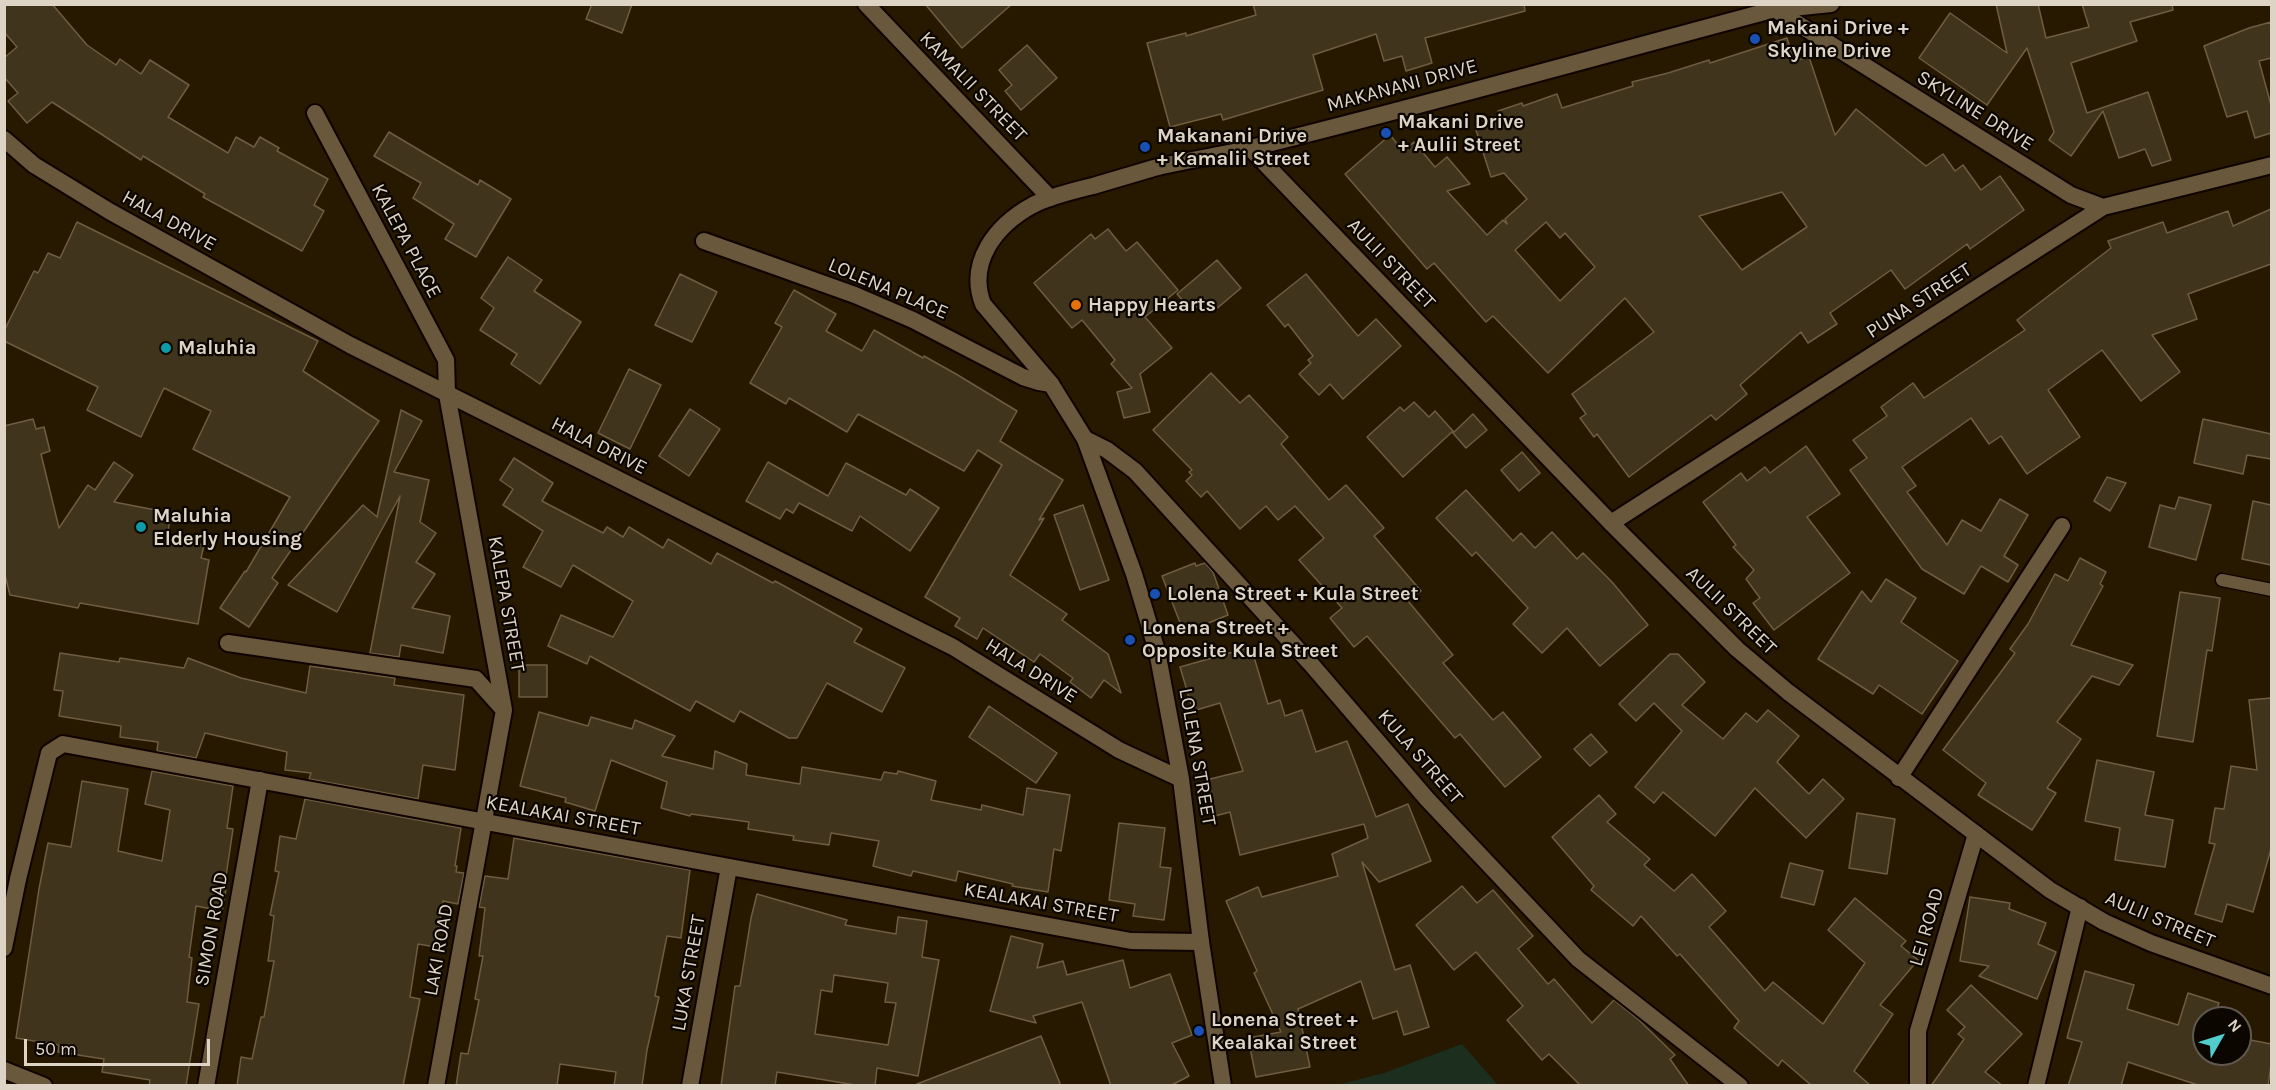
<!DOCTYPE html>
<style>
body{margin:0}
#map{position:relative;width:2276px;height:1090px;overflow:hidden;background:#271900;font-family:Karla,sans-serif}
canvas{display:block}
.frame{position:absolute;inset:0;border:6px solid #ded4c5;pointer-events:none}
.north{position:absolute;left:2192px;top:1006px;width:60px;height:60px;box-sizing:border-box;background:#0b0600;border:2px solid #5f584f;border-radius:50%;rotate:51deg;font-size:16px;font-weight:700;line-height:24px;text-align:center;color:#ded4c5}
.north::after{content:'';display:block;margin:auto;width:21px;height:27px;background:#52cdce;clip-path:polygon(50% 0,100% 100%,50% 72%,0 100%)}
.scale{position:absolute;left:24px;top:1039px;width:186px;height:27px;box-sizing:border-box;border:3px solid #ded4c5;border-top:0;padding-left:8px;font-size:18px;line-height:21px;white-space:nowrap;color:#ded4c5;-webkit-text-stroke:4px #0b0600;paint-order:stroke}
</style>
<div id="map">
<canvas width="2276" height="1090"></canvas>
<div class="frame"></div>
<div class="north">N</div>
<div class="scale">50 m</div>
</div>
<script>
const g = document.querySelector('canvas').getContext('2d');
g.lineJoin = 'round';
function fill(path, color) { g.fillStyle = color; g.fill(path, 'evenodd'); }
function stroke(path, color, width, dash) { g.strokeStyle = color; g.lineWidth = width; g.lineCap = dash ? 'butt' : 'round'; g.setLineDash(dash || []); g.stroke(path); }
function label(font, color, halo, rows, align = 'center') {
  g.font = font + ' Karla,sans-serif'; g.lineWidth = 4.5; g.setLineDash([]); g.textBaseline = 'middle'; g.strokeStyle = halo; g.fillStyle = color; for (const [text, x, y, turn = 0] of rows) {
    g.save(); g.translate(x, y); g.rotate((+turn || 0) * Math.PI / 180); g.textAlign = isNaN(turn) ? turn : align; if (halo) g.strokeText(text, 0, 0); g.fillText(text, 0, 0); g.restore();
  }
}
fill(new Path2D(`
 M 1462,1044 L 1498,1085 L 1337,1085 L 1384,1073 Z`), '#1c2e1d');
const building = new Path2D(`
 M 4,4 L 52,4 L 87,45 L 116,65 L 120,59 L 141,74 L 150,60 L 189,85 L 168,117 L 228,153 L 236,137 L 254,147 L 260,137 L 279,148 L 277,151 L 328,179 L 314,205 L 324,211 L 302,251 L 203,197 L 205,194 L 143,156 L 141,160 L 52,102 L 27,123 L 8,101 L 18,93 L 4,77 L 4,58 L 17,47 L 4,32 Z
 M 592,4 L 632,4 L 622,33 L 586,19 Z
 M 925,4 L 1012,4 L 962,48 Z
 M 1253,4 L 1524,4 L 1525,11 L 1425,38 L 1432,63 L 1406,71 L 1402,56 L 1384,61 L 1376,34 L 1313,55 L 1323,90 L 1223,120 L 1221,114 L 1170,127 L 1147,43 L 1186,33 L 1186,36 L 1256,15 Z
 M 1996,4 L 2038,4 L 2046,38 L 2089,27 L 2082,4 L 2172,4 L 2173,10 L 2130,22 L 2137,41 L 2071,63 L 2087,113 L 2148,92 L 2171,160 L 2152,166 L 2145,149 L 2119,158 L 2103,111 L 2071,156 L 2049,140 L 2054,132 L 2027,48 L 1987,105 L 1919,58 L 1950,13 L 2007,53 Z
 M 2271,22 L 2271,58 L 2259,61 L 2271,105 L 2271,133 L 2255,138 L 2247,111 L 2227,117 L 2204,46 L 2249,28 Z
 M 1787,38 L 1794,61 L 1809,57 L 1835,135 L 1856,109 L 1926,166 L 1943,154 L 1955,171 L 1963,165 L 1981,190 L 2000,176 L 2024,210 L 1970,249 L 1967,244 L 1905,289 L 1891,270 L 1830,313 L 1837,324 L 1808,343 L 1801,332 L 1740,385 L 1747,394 L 1716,420 L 1711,415 L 1629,477 L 1597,434 L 1594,437 L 1580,418 L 1586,414 L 1572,394 L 1654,332 L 1625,298 L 1548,373 L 1493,316 L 1486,322 L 1434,263 L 1427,269 L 1345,174 L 1390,135 L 1403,151 L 1414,142 L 1435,167 L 1447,157 L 1470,184 L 1447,191 L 1487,235 L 1503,220 L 1507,224 L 1505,219 L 1527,199 L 1504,173 L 1491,177 L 1475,127 L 1501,119 L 1498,111 L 1522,103 L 1523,106 L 1557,94 L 1562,108 L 1633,86 L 1632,82 L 1668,73 L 1709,60 L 1710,63 ZM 1782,192 L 1807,227 L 1742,270 L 1699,216 ZM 1546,222 L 1560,238 L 1565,233 L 1595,267 L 1560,301 L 1515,250 Z
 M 1027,45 L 1057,78 L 1021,110 L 1005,91 L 1012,85 L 999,70 Z
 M 389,132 L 478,185 L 480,180 L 511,199 L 476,257 L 445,239 L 454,224 L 413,198 L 421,183 L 374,156 Z
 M 2271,209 L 2271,264 L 2188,294 L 2197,319 L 2152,335 L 2180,372 L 2141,401 L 2102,350 L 2048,390 L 2080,437 L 2027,474 L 2001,436 L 1989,444 L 1971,418 L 1902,467 L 1916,486 L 1907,492 L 1947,545 L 1962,520 L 1981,531 L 2000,499 L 2028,515 L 2004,556 L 2018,565 L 2008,582 L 1981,566 L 1964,594 L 1922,569 L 1850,470 L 1867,458 L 1853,440 L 1887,416 L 1881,407 L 1913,383 L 1924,398 L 2025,330 L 2017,320 L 2111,248 L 2108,241 L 2163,222 L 2167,233 L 2228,211 L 2233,226 Z
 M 77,222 L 318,341 L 303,371 L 379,421 L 272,578 L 278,583 L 249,627 L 220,608 L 245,571 L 246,572 L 290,497 L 193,449 L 211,411 L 164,388 L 141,437 L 87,410 L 98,387 L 4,341 L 4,331 L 34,271 L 38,273 L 48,253 L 60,258 Z
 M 1108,229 L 1126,251 L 1137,242 L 1178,290 L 1145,317 L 1172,348 L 1140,374 L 1150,412 L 1124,418 L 1117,392 L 1132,388 L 1111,364 L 1115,360 L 1082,320 L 1072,328 L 1034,283 L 1091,234 L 1095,239 Z
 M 508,257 L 542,280 L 534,291 L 581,322 L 540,384 L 511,364 L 517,354 L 480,330 L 494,308 L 481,298 Z
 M 1217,260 L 1241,288 L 1215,310 L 1205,299 L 1192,311 L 1177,294 Z
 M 680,274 L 717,292 L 692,342 L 655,325 Z
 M 1306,274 L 1358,336 L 1376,319 L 1401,346 L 1343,399 L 1330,384 L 1319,395 L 1299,374 L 1311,363 L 1308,360 L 1313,356 L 1288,324 L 1285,327 L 1267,305 Z
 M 794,290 L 836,314 L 826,331 L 862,351 L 874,330 L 923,358 L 924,356 L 956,374 L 1017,411 L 1000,441 L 1063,480 L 1039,520 L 1044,518 L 1010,575 L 1067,614 L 1062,620 L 1108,654 L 1121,693 L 1104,680 L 1091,698 L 1070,682 L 1073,678 L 1040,654 L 1034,662 L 983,628 L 977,639 L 955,626 L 960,618 L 925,597 L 1002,465 L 978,450 L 964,471 L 858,414 L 847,432 L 789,398 L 786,404 L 750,383 L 782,327 L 775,323 Z
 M 629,369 L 661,385 L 630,449 L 598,433 Z
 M 1211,373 L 1240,403 L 1249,395 L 1288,437 L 1281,444 L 1329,500 L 1346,485 L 1384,528 L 1374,536 L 1421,591 L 1408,601 L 1453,655 L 1443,663 L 1493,720 L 1503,712 L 1541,757 L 1505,787 L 1460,734 L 1455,738 L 1367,636 L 1354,647 L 1330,618 L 1342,608 L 1299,560 L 1324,538 L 1295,506 L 1278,520 L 1266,506 L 1240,529 L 1207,491 L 1201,497 L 1186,481 L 1192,475 L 1189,472 L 1192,470 L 1153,430 Z
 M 1414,402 L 1429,417 L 1435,411 L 1453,431 L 1403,477 L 1367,437 L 1400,407 L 1404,411 Z
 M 690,409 L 720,429 L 689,476 L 659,456 Z
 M 401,410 L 422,421 L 394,472 L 429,480 L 420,522 L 436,533 L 416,562 L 435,574 L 412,608 L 450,616 L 443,653 L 401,645 L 399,657 L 370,653 L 400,496 L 337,612 L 288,585 L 363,505 L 377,517 Z
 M 1473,414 L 1487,430 L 1466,448 L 1453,433 Z
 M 33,419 L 36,429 L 44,427 L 50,451 L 41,454 L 59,528 L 88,485 L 95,490 L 114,462 L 133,475 L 114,502 L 171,513 L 167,538 L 204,545 L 201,558 L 209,560 L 198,624 L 80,603 L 78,608 L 10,595 L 4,571 L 4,426 Z
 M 2203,419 L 2271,434 L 2271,459 L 2247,455 L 2243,474 L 2194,463 Z
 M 1806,446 L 1840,494 L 1807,517 L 1850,573 L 1774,630 L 1753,603 L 1760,598 L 1746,579 L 1754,570 L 1733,547 L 1736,545 L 1703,502 L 1741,473 L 1747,481 L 1765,467 L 1770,473 Z
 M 1522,452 L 1540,473 L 1519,491 L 1501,470 Z
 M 514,458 L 553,483 L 542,501 L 603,533 L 607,527 L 623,537 L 629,527 L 663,548 L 668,539 L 711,564 L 717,553 L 773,583 L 775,581 L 862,629 L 854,642 L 905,668 L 882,712 L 827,683 L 797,738 L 789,738 L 740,711 L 734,722 L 696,701 L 690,711 L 590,656 L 587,664 L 548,646 L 561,615 L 613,637 L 633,601 L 573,565 L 561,587 L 523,567 L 543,531 L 503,505 L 513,489 L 500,480 Z
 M 768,462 L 828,496 L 846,463 L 906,495 L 910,489 L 939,508 L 910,551 L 860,516 L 852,531 L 799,503 L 793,513 L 786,509 L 780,519 L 746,501 Z
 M 2107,477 L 2126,483 L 2110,511 L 2094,501 Z
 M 1466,490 L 1513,541 L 1521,533 L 1535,548 L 1552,532 L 1577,559 L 1583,553 L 1612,582 L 1648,625 L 1600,666 L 1567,628 L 1542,653 L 1513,624 L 1528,608 L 1476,552 L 1472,556 L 1436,518 Z
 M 2179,497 L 2211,505 L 2196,560 L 2149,547 L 2160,505 L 2175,509 Z
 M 2253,501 L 2271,505 L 2271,565 L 2242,559 Z
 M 1083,505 L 1109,580 L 1080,590 L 1054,515 Z
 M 2080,558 L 2106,572 L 2100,584 L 2103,586 L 2071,645 L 2133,665 L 2119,685 L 2092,676 L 2057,722 L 2081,739 L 2047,788 L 2056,793 L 2032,830 L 1978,795 L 1986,783 L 1943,750 L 2015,653 L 2010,649 L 2028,624 L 2055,574 L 2068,581 Z
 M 1195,563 L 1196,566 L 1205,563 L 1213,572 L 1228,615 L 1184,633 L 1162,576 Z
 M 1886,579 L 1916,598 L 1901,622 L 1958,661 L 1922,714 L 1879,685 L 1873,694 L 1818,659 L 1862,591 L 1871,602 Z
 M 2180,592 L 2220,598 L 2212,651 L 2207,650 L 2193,742 L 2157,736 Z
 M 1251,647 L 1268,704 L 1280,700 L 1285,716 L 1302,710 L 1316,752 L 1347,741 L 1376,817 L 1408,804 L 1431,861 L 1379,882 L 1362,862 L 1395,970 L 1410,965 L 1429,1027 L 1404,1035 L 1397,1011 L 1373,1019 L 1361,981 L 1298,1009 L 1310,1067 L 1256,1077 L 1248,1038 L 1281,1032 L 1254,973 L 1257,971 L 1226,901 L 1258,887 L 1262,897 L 1338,876 L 1332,854 L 1368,838 L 1364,824 L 1240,855 L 1230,812 L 1215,816 L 1206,780 L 1243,771 L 1220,703 L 1193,711 L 1180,667 Z
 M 60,653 L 119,662 L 120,658 L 184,668 L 188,658 L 241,678 L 306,693 L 310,666 L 395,678 L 394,685 L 464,695 L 455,770 L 423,765 L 418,799 L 309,779 L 311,773 L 285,770 L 287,752 L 205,733 L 196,758 L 157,751 L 158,742 L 120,737 L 121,726 L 59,716 L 63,691 L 54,690 Z
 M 1670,654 L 1678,654 L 1705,682 L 1682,705 L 1723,739 L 1746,713 L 1757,722 L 1768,710 L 1799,736 L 1777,762 L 1809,794 L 1823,779 L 1844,799 L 1806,838 L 1755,788 L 1715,836 L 1663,792 L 1654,803 L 1635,787 L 1682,731 L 1654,703 L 1636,721 L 1619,704 Z
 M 519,665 L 547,665 L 547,697 L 519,697 Z
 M 2271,698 L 2271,849 L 2253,912 L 2227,904 L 2222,922 L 2195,914 L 2215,844 L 2209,843 L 2215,808 L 2224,809 L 2231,766 L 2257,770 L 2249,700 Z
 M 989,706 L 1057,753 L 1036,783 L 969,737 Z
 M 539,712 L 588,726 L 591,717 L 632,729 L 635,720 L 675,736 L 662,756 L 713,769 L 715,751 L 747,764 L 746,775 L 800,784 L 802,767 L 881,780 L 884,772 L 897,774 L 898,771 L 936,781 L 931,800 L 981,810 L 982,805 L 1023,815 L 1027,788 L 1070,795 L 1061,851 L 1054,849 L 1048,892 L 1012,886 L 1013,884 L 958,871 L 956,881 L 913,871 L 911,876 L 873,866 L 879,841 L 831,833 L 829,845 L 793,840 L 794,836 L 748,829 L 749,822 L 691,814 L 690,816 L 661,808 L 667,782 L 611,760 L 595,811 L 565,802 L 566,798 L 520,786 Z
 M 1591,734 L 1607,752 L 1590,766 L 1574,749 Z
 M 2097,760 L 2154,772 L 2145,815 L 2173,820 L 2165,867 L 2115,860 L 2120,828 L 2085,821 Z
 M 152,771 L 233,786 L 227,828 L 233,829 L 225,883 L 227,884 L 222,911 L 196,906 L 189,957 L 192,958 L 187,1002 L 199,1004 L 186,1086 L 149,1086 L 150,1080 L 102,1072 L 104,1059 L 58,1052 L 59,1045 L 16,1038 L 39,889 L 48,843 L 71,847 L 82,781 L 128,789 L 118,851 L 162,861 L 170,810 L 145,804 Z
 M 1599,795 L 1616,814 L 1607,822 L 1650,859 L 1644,865 L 1674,891 L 1692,874 L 1726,911 L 1709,927 L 1765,991 L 1773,982 L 1823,1024 L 1865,963 L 1828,930 L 1855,898 L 1906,941 L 1901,946 L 1918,960 L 1880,1005 L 1893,1014 L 1854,1071 L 1871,1086 L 1812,1086 L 1782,1060 L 1778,1066 L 1734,1028 L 1739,1021 L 1680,954 L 1677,956 L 1641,916 L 1633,926 L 1591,890 L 1594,886 L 1552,837 Z
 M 305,799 L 461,828 L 455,866 L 457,866 L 456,872 L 464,873 L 458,904 L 443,901 L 436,947 L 418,944 L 410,997 L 420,999 L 403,1086 L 237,1086 L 241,1057 L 252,1059 L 261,1017 L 264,1017 L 274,961 L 268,961 L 274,916 L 270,915 L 279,872 L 275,871 L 280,836 L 296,839 Z
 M 1857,813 L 1895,819 L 1887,874 L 1849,868 Z
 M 1119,823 L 1165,828 L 1160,867 L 1171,868 L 1164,920 L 1133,916 L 1135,904 L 1109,900 Z
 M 514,838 L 690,870 L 681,938 L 667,936 L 655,996 L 659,997 L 647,1050 L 642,1086 L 614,1086 L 616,1072 L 560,1064 L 557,1086 L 456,1086 L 461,1053 L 468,1054 L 479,1000 L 475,999 L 483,956 L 479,956 L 485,908 L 479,907 L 485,876 L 508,879 Z
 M 1790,863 L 1823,871 L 1814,905 L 1781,897 Z
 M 1462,886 L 1477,903 L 1493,890 L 1533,936 L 1518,949 L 1548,984 L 1554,979 L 1592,1023 L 1614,1000 L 1639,1020 L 1675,1055 L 1670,1059 L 1689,1086 L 1581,1086 L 1549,1054 L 1542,1060 L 1507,1020 L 1523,1006 L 1476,952 L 1454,970 L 1416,925 Z
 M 757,894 L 847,920 L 845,925 L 896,934 L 898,917 L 927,921 L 922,957 L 939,960 L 918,1076 L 877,1068 L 875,1086 L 861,1086 L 777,1072 L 775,1086 L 721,1086 L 735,986 L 740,986 L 751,918 ZM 834,975 L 888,983 L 885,1002 L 896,1003 L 888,1045 L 815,1034 L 821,990 L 832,992 Z
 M 1970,897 L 2010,903 L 2009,909 L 2046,923 L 2038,944 L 2056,952 L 2037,999 L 1979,976 L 1989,966 L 1960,961 Z
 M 1011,936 L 1043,944 L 1037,968 L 1063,961 L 1067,975 L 1123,960 L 1130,988 L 1170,974 L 1192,1035 L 1172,1043 L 1189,1076 L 1170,1086 L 1111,1086 L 1082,1002 L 1033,1016 L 1036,1023 L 990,1011 Z
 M 2085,971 L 2134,985 L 2127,1009 L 2178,1025 L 2188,993 L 2219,1003 L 2214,1018 L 2204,1018 L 2204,1054 L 2240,1054 L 2240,1038 L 2271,1044 L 2271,1065 L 2268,1086 L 2201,1086 L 2128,1062 L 2121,1086 L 2068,1086 L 2082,1042 L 2067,1038 Z
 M 1971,985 L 2022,1034 L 1985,1072 L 2003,1086 L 1931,1086 L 1964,1039 L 1958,1034 L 1965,1027 L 1947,1010 Z
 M 1041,1036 L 1061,1086 L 918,1086 L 917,1084 Z`);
fill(building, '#41341c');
stroke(building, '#6e5d41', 1.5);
const service = new Path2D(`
 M 2222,580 L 2272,590`);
const minor = new Path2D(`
 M 866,4 L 1050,198
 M 1768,5 L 2071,195 L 2103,207
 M 315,113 L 446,360 L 447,394 L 504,710 L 436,1086
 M 704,241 L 855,295 L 913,320 L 1023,377 L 1039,382 L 1051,384
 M 1085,439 L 1107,450 L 1135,471 L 1311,664 L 1427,799 L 1578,959 L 1740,1086
 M 1611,523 L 2103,207 L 2272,165
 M 228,643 L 476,679 L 502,708
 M 1899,778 L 2062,526
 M 18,879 L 49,753 L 63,744 L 1131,941 L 1201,942
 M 206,1086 L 260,780
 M 690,1086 L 729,867
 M 1918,1086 L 1918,1031 L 1976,834
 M 2036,1086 L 2080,907`);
const tertiary = new Path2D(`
 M 4,139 L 34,165 L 109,211 L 350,345 L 953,647 L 1119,750 L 1181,779
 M 1250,148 L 1611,523 L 1737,649 L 1788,692 L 2050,890 L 2104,922 L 2151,943 L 2272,986
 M 4,948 L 18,879
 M 4,1070 L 44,1086
 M 1223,1086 L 1201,942 L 1181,779 L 1157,651 L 1134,574 L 1085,439 L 1051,384 L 983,304 C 967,262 996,225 1033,205 C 1051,196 1073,191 1093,186 C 1113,180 1133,174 1154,168 C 1186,160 1219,156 1251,148 C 1426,105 1599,56 1772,10 L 1831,4`);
stroke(service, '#100400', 15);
stroke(minor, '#100400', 20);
stroke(tertiary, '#100400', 20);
stroke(service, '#69583c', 12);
stroke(minor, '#69583c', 16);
stroke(tertiary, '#69583c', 16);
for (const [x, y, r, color] of [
 [1755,39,6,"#1a4fb4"],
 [1386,133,6,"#1a4fb4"],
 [1145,147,6,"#1a4fb4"],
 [1076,305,6,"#e8710a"],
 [166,348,6,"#0f9aa8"],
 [141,527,6,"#0f9aa8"],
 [1155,594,6,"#1a4fb4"],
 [1130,640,6,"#1a4fb4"],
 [1199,1031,6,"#1a4fb4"]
]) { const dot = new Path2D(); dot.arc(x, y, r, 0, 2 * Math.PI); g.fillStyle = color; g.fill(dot); stroke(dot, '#0b0600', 2); }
label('bold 20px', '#ded4c5', '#0b0600', [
 ["Makani Drive +",1767,28],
 ["Skyline Drive",1767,51],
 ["Makani Drive",1398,122],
 ["+ Aulii Street",1398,145],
 ["Makanani Drive",1157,136],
 ["+ Kamalii Street",1157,159],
 ["Happy Hearts",1088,305],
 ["Maluhia",178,348],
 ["Maluhia",153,516],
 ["Elderly Housing",153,539],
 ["Lolena Street + Kula Street",1167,594],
 ["Lonena Street +",1142,628],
 ["Opposite Kula Street",1142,651],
 ["Lonena Street +",1211,1020],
 ["Kealakai Street",1211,1043]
], 'left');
label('20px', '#ded4c5', '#0b0600', [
 ["MAKANANI DRIVE",1402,86,-15],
 ["KAMALII STREET",973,87,46],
 ["SKYLINE DRIVE",1975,111,32],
 ["HALA DRIVE",169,221,29],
 ["KALEPA PLACE",406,241,62],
 ["AULII STREET",1391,264,46],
 ["LOLENA PLACE",888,289,23],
 ["PUNA STREET",1919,301,-33],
 ["HALA DRIVE",599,446,27],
 ["KALEPA STREET",506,604,80],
 ["AULII STREET",1731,611,44],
 ["HALA DRIVE",1031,671,32],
 ["LOLENA STREET",1197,757,80],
 ["KULA STREET",1420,757,49],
 ["KEALAKAI STREET",563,816,10],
 ["KEALAKAI STREET",1041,903,10],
 ["AULII STREET",2160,920,23],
 ["LEI ROAD",1927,927,-74],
 ["SIMON ROAD",212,929,-80],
 ["LAKI ROAD",439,950,-80],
 ["LUKA STREET",689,973,-80]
]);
</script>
